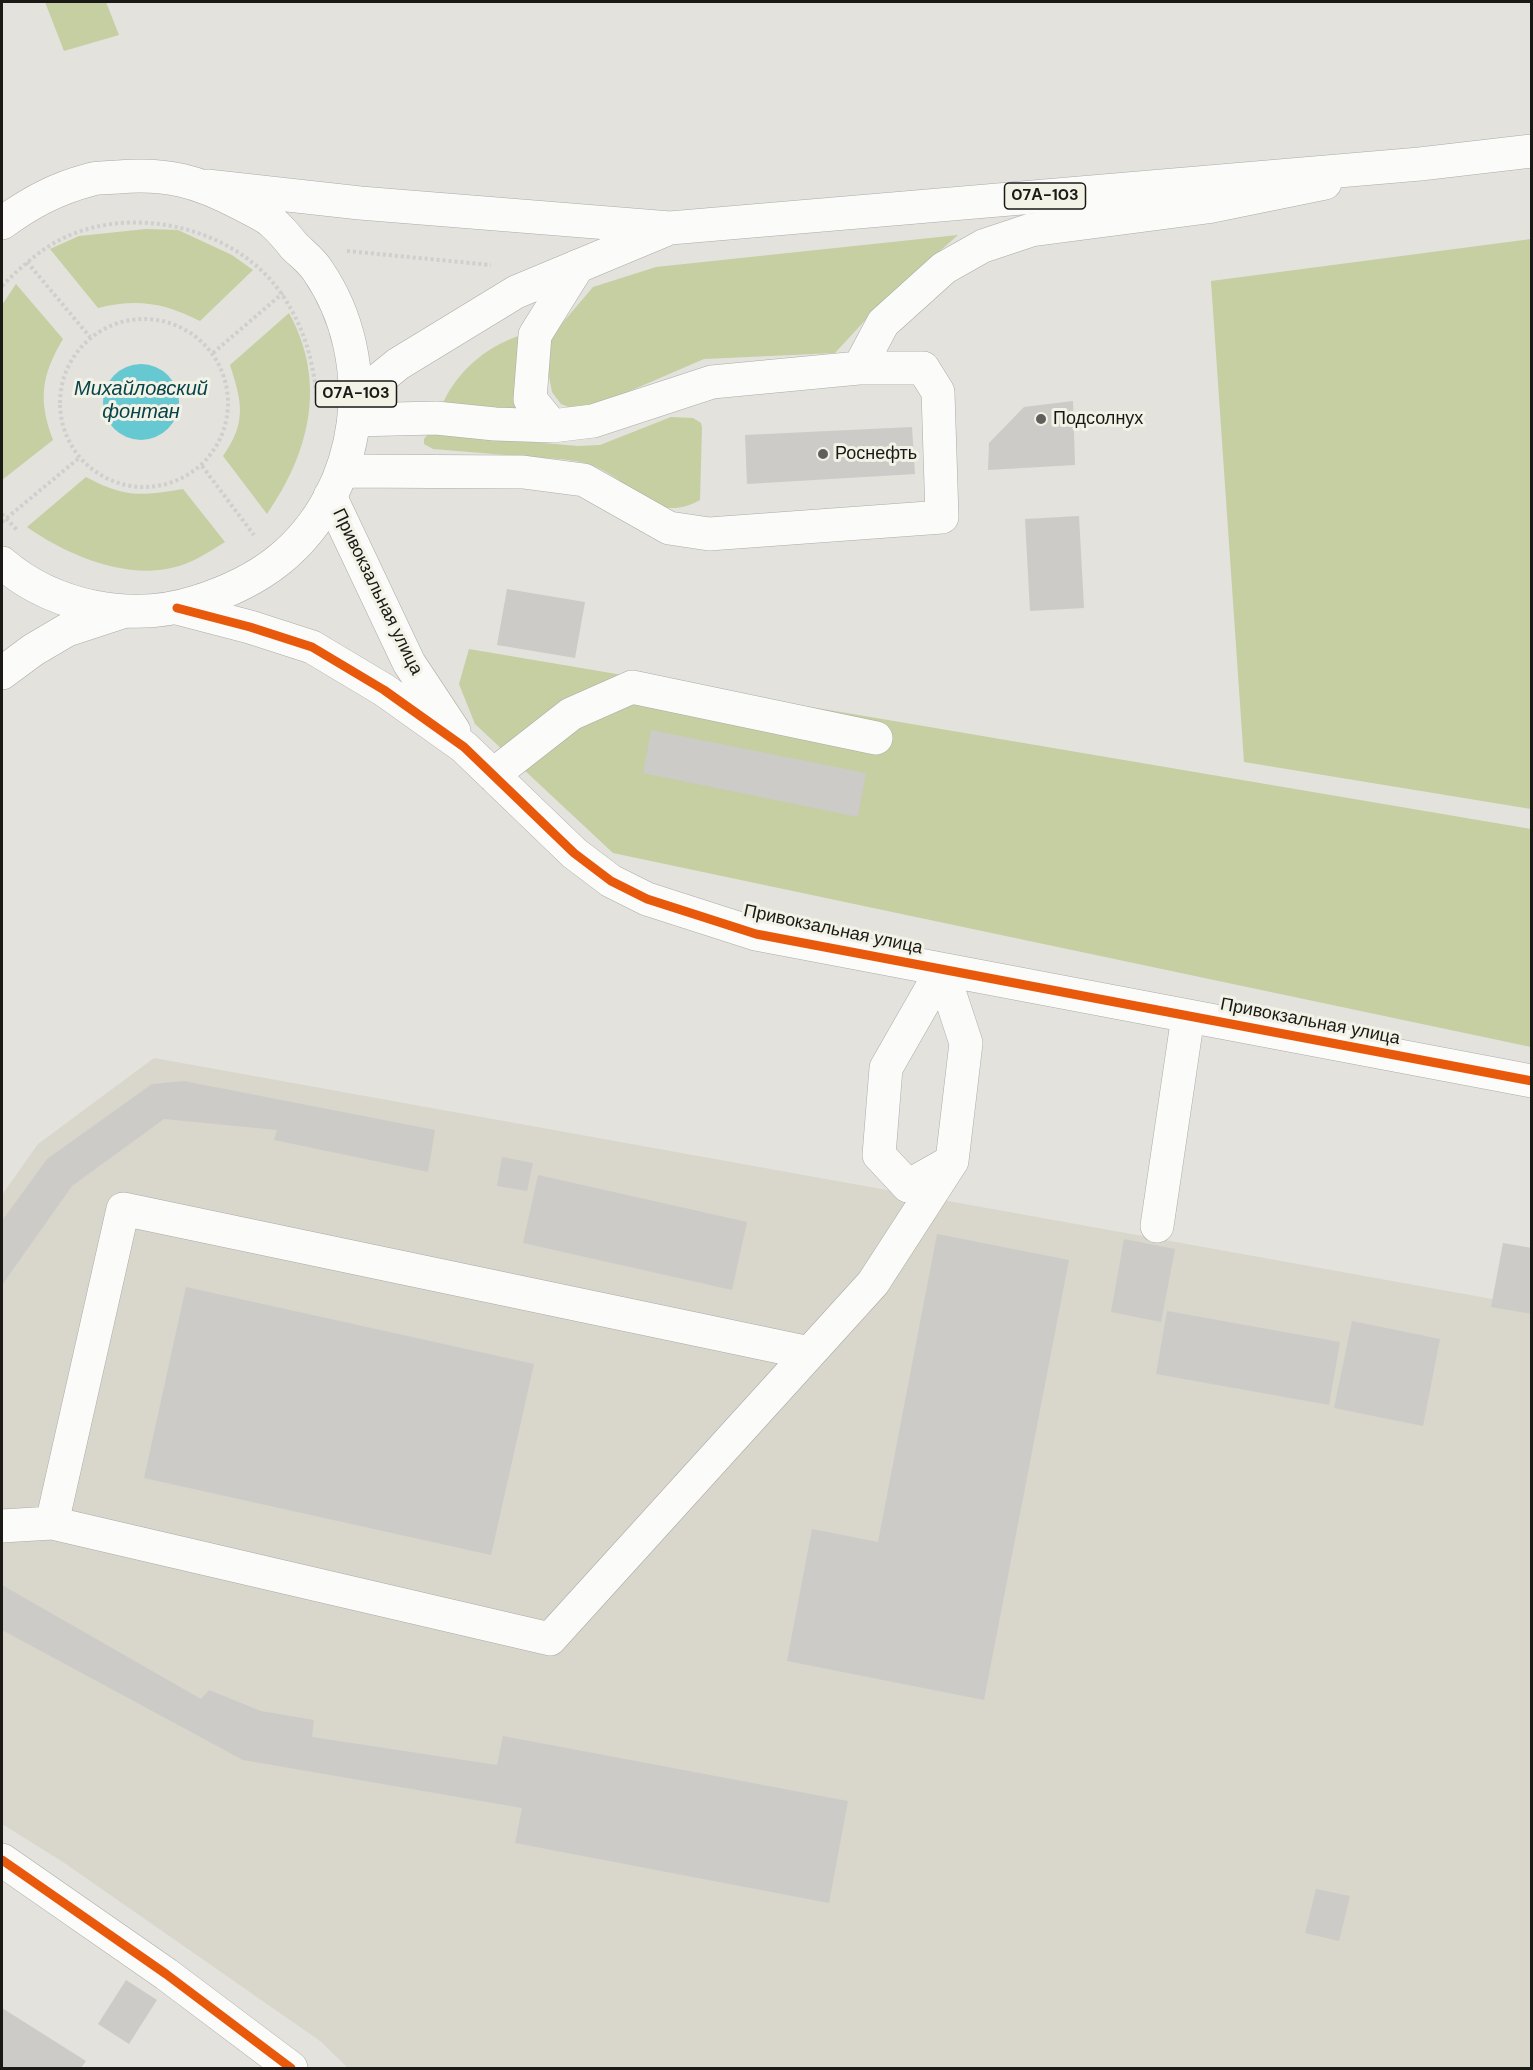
<!DOCTYPE html>
<meta charset="utf-8">
<style>
body{margin:0}
#map{position:relative;width:1533px;height:2070px;overflow:hidden;background:#e3e2dd;font-family:"DM Sans",sans-serif}
canvas{display:block}
.frame{position:absolute;inset:0;border:3px solid #1a1916;pointer-events:none}
</style>
<div id="map">
<canvas width="1533" height="2070"></canvas>
<div class="frame"></div>
</div>
<script>
const g = document.querySelector('canvas').getContext('2d');
g.lineJoin = 'round';
function fill(path, color) { g.fillStyle = color; g.fill(path, 'evenodd'); }
function stroke(path, color, width, dash) { g.strokeStyle = color; g.lineWidth = width; g.lineCap = dash ? 'butt' : 'round'; g.setLineDash(dash || []); g.stroke(path); }
function label(font, color, halo, rows, align = 'center') {
  g.font = font + ' "DM Sans",sans-serif'; g.lineWidth = 6; g.setLineDash([]); g.textBaseline = 'middle'; g.strokeStyle = halo; g.fillStyle = color; for (const [text, x, y, turn = 0] of rows) {
    g.save(); g.translate(x, y); g.rotate((+turn || 0) * Math.PI / 180); g.textAlign = isNaN(turn) ? turn : align; if (halo) g.strokeText(text, 0, 0); g.fillText(text, 0, 0); g.restore();
  }
}
fill(new Path2D(`
 M 154,1058 L 1531,1306 L 1531,2068 L 348,2068 L 320,2041 L 63,1862 L 2,1824 L 2,1195 L 38,1144 Z`), '#d9d6cb');
fill(new Path2D(`
 M 45,2 L 106,2 L 119,35 L 64,51 Z
 M 146,229 L 178,230 L 232,255 L 253,270 L 200,321 C 165,303 137,298 98,308 L 50,249 L 79,236 Z
 M 958,235 L 882,302 L 835,353 L 704,359 L 595,406 L 571,408 L 561,404 L 552,392 L 546,360 L 553,334 L 593,287 L 656,267 Z
 M 1531,239 L 1531,809 L 1244,762 L 1211,281 Z
 M 16,284 L 63,339 C 41,376 38,400 53,440 L 2,480 L 2,305 Z
 M 289,313 C 327,382 310,452 267,514 L 223,456 C 247,422 242,402 230,365 Z
 M 528,333 L 523,410 L 443,403 C 459,368 491,343 528,333 Z
 M 671,417 L 693,418 L 701,423 L 702,427 L 700,500 C 655,525 636,485 598,468 C 577,458 552,459 530,457 C 498,454 465,452 433,449 L 424,444 L 424,439 L 429,433 L 578,446 L 600,445 Z
 M 86,477 C 125,498 141,496 183,489 L 225,542 C 209,552 191,564 171,568 C 123,579 65,554 27,527 Z
 M 469,649 L 1531,829 L 1531,1047 L 613,853 L 475,724 L 459,684 Z`), '#c5cfa1');
fill(new Path2D(`
 M103 402a38 38 0 1 1 76 0a38 38 0 1 1-76 0Z`), '#66c8d0');
fill(new Path2D(`
 M 1073,401 L 1075,465 L 988,470 L 989,443 L 1024,407 Z
 M 912,427 L 915,474 L 747,484 L 745,435 Z
 M 1079,516 L 1084,608 L 1030,611 L 1025,519 Z
 M 507,589 L 585,602 L 575,658 L 497,645 Z
 M 651,730 L 866,773 L 858,817 L 643,773 Z
 M 184,1081 L 435,1130 L 428,1172 L 274,1140 L 277,1130 L 164,1119 L 72,1186 L 2,1285 L 2,1221 L 47,1159 L 152,1084 Z
 M 502,1157 L 533,1163 L 527,1191 L 497,1186 Z
 M 538,1175 L 747,1222 L 732,1290 L 523,1243 Z
 M 937,1234 L 1069,1260 L 984,1700 L 787,1661 L 812,1529 L 878,1542 Z
 M 1124,1239 L 1175,1249 L 1161,1322 L 1111,1312 Z
 M 1503,1243 L 1532,1248 L 1532,1314 L 1491,1307 Z
 M 186,1287 L 534,1364 L 491,1555 L 144,1478 Z
 M 1167,1311 L 1340,1342 L 1329,1405 L 1156,1374 Z
 M 1352,1321 L 1440,1339 L 1423,1426 L 1334,1408 Z
 M 2,1585 L 201,1699 L 209,1690 L 261,1711 L 314,1720 L 312,1737 L 497,1765 L 503,1736 L 848,1801 L 829,1903 L 515,1843 L 522,1808 L 243,1760 L 2,1630 Z
 M 1316,1889 L 1350,1896 L 1339,1941 L 1305,1933 Z
 M 126,1980 L 157,2000 L 129,2044 L 98,2024 Z
 M 2,2008 L 86,2061 L 81,2068 L 2,2068 Z`), '#cccbc7');
const minor = new Path2D(`
 M 859,368 L 883,323 L 944,268 L 983,246 L 1031,230 L 1207,207 L 1325,183
 M 552,426 L 530,399 L 535,335 L 578,266
 M 342,471 L 523,472 L 584,480 L 669,528 L 709,534 L 942,517 L 938,392 L 923,368 L 859,368 L 712,382 L 593,421 L 552,426 L 495,424 L 436,418 L 354,420
 M 330,496 L 409,663 L 454,731
 M 177,608 L 250,627 L 312,647 L 384,690 L 464,747 L 574,853 L 611,881 L 647,899 L 756,934 L 1532,1081
 M 493,775 L 571,714 L 632,687 L 876,738
 M 1157,1226 L 1188,1016
 M 809,1353 L 123,1209 L 52,1523 L 550,1639 L 873,1283 L 952,1161 L 966,1043 L 942,970 L 886,1068 L 879,1155 L 908,1186 L 952,1161
 M 2,1526 L 52,1523
 M 2,1860 L 166,1974 L 291,2068`);
const major = new Path2D(`
 M 207,186 L 360,203 L 670,228 L 1420,164 L 1532,151
 M 2,223 C 30,203 55,189 89,180 C 98,177 109,178 118,177 C 167,173 198,181 241,204 C 250,209 262,214 271,221 C 279,228 287,237 294,246 C 302,254 312,261 318,271 C 379,360 364,491 279,560 C 254,580 225,593 196,602 C 131,623 53,607 2,563
 M 356,398 L 398,364 L 516,292 L 665,230
 M 2,673 L 33,650 L 67,630 L 122,612`);
stroke(minor, '#abaaa7', 34);
stroke(major, '#abaaa7', 34);
stroke(new Path2D(`
 M 347,251 L 491,265
 M 27,262 L 90,337
 M 2,286 C 18,270 34,255 54,243 C 127,201 237,226 283,296 C 305,329 313,361 317,399
 M60 403a84 84 0 1 1 168 0a84 84 0 1 1-168 0Z
 M 213,353 L 283,293
 M 202,466 L 254,535
 M 2,514 L 18,531
 M 2,522 L 79,458`), '#cfcfce', 4, [3, 3]);
stroke(minor, '#fbfbfa', 33);
stroke(major, '#fbfbfa', 33);
stroke(new Path2D(`
 M 177,608 L 250,627 L 312,647 L 384,690 L 464,747 L 574,853 L 611,881 L 647,899 L 756,934 L 1532,1081
 M 2,1860 L 166,1974 L 291,2068`), '#e8590c', 9);
for (const [x, y, r, color] of [
 [1041,419,6,"#605f5c"],
 [823,454,6,"#605f5c"]
]) { const dot = new Path2D(); dot.arc(x, y, r, 0, 2 * Math.PI); g.fillStyle = color; g.fill(dot); stroke(dot, '#f3f2e7', 2); }
for (const [x, y, w] of [
 [1045,196,81],
 [356,394,81]
]) { const box = new Path2D(); box.roundRect(x - w / 2, y - 13, w, 26, 4.5); g.fillStyle = '#f3f2e7'; g.fill(box); stroke(box, '#1a1916', 1.5); }
label('bold 16px', '#1a1916', null, [
 ["07А-103",1045,196],
 ["07А-103",356,394]
]);
label('18px', '#1a1916', '#f3f2e7', [
 ["Подсолнух",1053,419],
 ["Роснефть",835,454]
], 'left');
label('18px', '#1a1916', '#f3f2e7', [
 ["Привокзальная улица",377,592,64],
 ["Привокзальная улица",833,930,12],
 ["Привокзальная улица",1310,1022,11]
]);
label('italic 20px', '#06444a', '#f3f2e7', [
 ["Михайловский",141,390],
 ["фонтан",141,413]
]);
</script>
